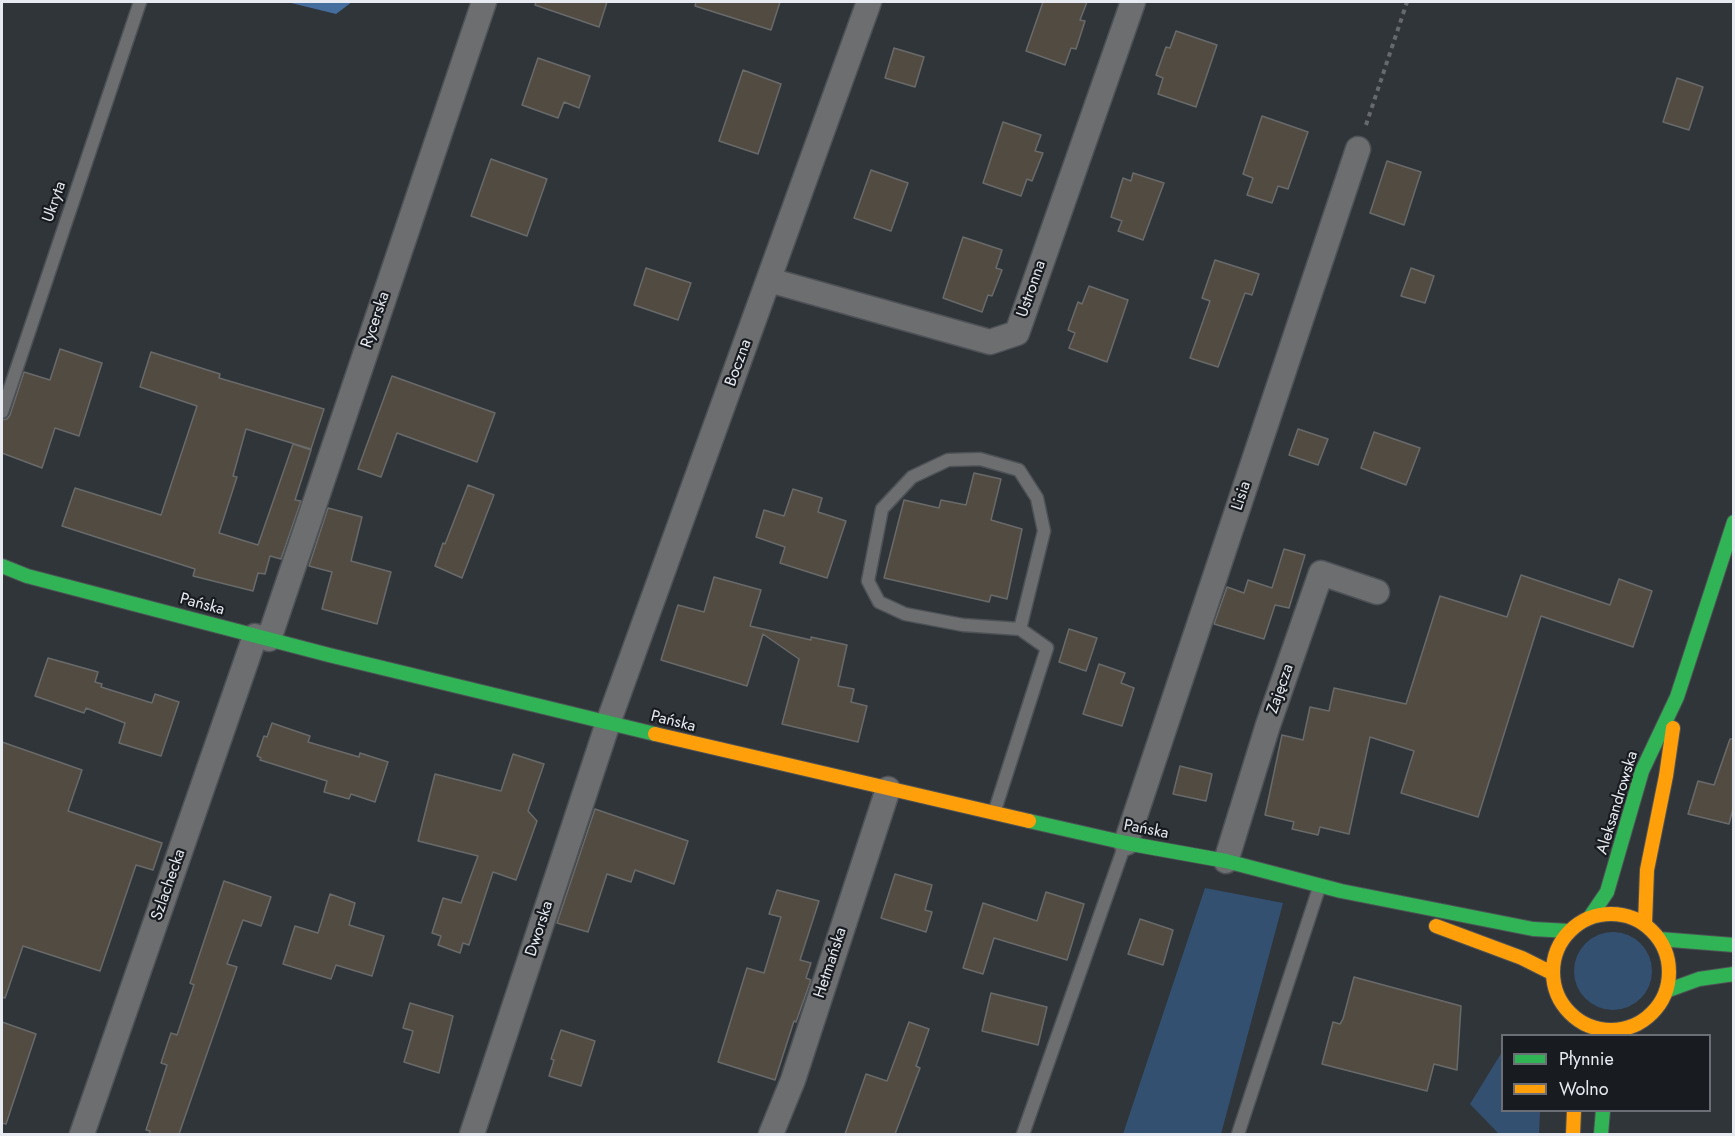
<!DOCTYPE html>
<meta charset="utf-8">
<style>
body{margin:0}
#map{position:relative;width:1735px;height:1136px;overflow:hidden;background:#30353a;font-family:Jost,sans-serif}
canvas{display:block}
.frame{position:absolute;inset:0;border:3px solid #e7ebf1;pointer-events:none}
.legend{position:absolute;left:1501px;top:1034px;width:210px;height:78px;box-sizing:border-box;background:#181b20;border:2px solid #6b6e74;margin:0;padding:8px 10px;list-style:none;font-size:18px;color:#e7ebf1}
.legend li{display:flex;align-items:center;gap:12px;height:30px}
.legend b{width:30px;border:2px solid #6b6e74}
</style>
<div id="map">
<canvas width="1735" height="1136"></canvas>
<div class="frame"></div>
<ul class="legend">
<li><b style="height:8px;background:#30b455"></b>Płynnie</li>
<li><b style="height:8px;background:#ff9f0a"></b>Wolno</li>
</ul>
</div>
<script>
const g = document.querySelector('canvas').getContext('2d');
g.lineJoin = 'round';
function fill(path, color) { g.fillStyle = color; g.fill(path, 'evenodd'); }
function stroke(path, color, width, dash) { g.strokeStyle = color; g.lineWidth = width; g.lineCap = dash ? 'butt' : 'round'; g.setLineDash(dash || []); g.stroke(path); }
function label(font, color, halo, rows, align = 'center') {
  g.font = font + ' Jost,sans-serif'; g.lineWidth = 4.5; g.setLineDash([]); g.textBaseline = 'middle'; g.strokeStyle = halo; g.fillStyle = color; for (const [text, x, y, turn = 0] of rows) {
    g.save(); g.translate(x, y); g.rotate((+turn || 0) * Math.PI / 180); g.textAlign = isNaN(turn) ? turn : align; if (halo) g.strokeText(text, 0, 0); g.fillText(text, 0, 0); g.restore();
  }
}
fill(new Path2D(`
 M 1205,888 L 1283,903 L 1221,1134 L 1123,1134 Z
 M1574 971a39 39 0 1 1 78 0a39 39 0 1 1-78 0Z
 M 1502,1052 L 1502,1110 L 1540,1111 L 1539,1134 L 1499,1134 L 1470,1104 Z`), '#345071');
fill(new Path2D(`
 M 287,2 L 352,2 L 336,14 Z`), '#456d9d');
const building = new Path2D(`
 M 536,2 L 607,2 L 599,27 L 535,5 Z
 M 696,2 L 780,2 L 771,30 L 695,6 Z
 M 1043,2 L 1087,2 L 1080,20 L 1085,21 L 1076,49 L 1071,48 L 1065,65 L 1026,51 Z
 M 1176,31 L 1217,45 L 1196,107 L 1158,94 L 1163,78 L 1156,75 L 1166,47 L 1170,48 Z
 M 894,48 L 924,57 L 915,87 L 885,78 Z
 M 538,58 L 590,76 L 579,108 L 564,102 L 558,118 L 522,105 Z
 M 743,70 L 781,84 L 758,154 L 719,141 Z
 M 1677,78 L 1703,87 L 1689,130 L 1663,122 Z
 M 1262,116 L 1308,132 L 1288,189 L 1278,186 L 1272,203 L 1247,195 L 1253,178 L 1243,174 Z
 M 1003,122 L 1041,135 L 1035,151 L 1043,153 L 1032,181 L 1027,179 L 1021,196 L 983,183 Z
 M 491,159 L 547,179 L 527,236 L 471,216 Z
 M 1387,161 L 1421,172 L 1404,225 L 1370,213 Z
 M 871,170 L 908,183 L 891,231 L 854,218 Z
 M 1133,173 L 1164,183 L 1143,240 L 1118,231 L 1122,221 L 1111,217 L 1123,178 L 1131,181 Z
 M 963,237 L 1002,250 L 996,268 L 1002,270 L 992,296 L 988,295 L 982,312 L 943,298 Z
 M 1215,260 L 1259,274 L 1252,295 L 1245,293 L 1218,367 L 1190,358 L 1210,301 L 1202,298 Z
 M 646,268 L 691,283 L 678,320 L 634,305 Z
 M 1411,268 L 1434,276 L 1425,303 L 1401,296 Z
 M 1089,286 L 1128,300 L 1107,362 L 1069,348 L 1075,333 L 1068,330 L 1078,302 L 1082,304 Z
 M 60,349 L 102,363 L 79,436 L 55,428 L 42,468 L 2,453 L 2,420 L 7,419 L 10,415 L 24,372 L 50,380 Z
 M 151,352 L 220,374 L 219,378 L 324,409 L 311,449 L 246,429 L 233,476 L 237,477 L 219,533 L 258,545 L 293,444 L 311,450 L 295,500 L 301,501 L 281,559 L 270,556 L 265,574 L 258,573 L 253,591 L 193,576 L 195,569 L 62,526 L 75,488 L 161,515 L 197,406 L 140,387 Z
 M 392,376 L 495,413 L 477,462 L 397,433 L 381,477 L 358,469 Z
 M 1298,429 L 1328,439 L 1318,465 L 1289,455 Z
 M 1374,432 L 1420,448 L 1406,485 L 1361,468 Z
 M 974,473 L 1001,479 L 991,520 L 1022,529 L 1007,599 L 991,595 L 989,602 L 884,578 L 904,500 L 939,508 L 941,500 L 966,505 Z
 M 468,485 L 494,495 L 462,578 L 435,566 L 443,543 L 445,544 Z
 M 793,489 L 822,498 L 818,512 L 846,521 L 827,578 L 780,563 L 785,547 L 756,537 L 764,510 L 784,516 Z
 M 328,508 L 362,517 L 351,561 L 391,572 L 377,624 L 322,609 L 332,572 L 309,566 Z
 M 1284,549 L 1305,555 L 1289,608 L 1275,605 L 1264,639 L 1214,624 L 1227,587 L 1244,593 L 1248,580 L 1272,588 Z
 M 1521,575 L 1610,605 L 1619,579 L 1652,591 L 1633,647 L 1541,616 L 1478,817 L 1401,793 L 1414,751 L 1370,737 L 1349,834 L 1320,827 L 1318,835 L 1292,829 L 1294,822 L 1265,815 L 1282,735 L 1303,740 L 1310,707 L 1329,711 L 1334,688 L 1406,704 L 1440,596 L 1507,617 Z
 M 714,577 L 761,590 L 750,626 L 811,640 L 811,637 L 847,645 L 838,686 L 854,689 L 851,702 L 867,706 L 858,742 L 782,724 L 799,659 L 763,634 L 747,686 L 661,660 L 678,605 L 704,612 Z
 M 1069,629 L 1097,638 L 1086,671 L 1059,662 Z
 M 48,658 L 98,672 L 95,682 L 102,684 L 101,687 L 152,703 L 155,694 L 179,702 L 161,756 L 119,743 L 125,723 L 86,708 L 84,713 L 35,696 Z
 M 1099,664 L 1125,673 L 1121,683 L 1134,688 L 1122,726 L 1083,714 Z
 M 272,723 L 310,736 L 308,742 L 359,757 L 360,753 L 388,762 L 375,802 L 351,794 L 349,799 L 324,792 L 327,781 L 260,760 L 261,758 L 257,756 L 264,736 L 267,737 Z
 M 1730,739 L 1734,739 L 1734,805 L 1729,824 L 1688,814 L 1698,781 L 1714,785 Z
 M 2,742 L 82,770 L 68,811 L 162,843 L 153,870 L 136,865 L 100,971 L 23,946 L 5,998 L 2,997 Z
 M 513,754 L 544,764 L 528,811 L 537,821 L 516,880 L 493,872 L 469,945 L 463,943 L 460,953 L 438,945 L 441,936 L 432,933 L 443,898 L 461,903 L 478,856 L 418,841 L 435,774 L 501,791 Z
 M 1180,766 L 1212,774 L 1206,801 L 1173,794 Z
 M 595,809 L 688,841 L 674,884 L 635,870 L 631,882 L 607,874 L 588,932 L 557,923 Z
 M 895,874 L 932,885 L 925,910 L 932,912 L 926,932 L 881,918 Z
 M 224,881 L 271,897 L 261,926 L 243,920 L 227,964 L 237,967 L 179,1134 L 149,1134 L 150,1131 L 146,1130 L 167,1065 L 161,1063 L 171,1033 L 177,1035 L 194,985 L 190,983 Z
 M 777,890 L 819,901 L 800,960 L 811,963 L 806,978 L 811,980 L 796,1022 L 794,1021 L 775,1080 L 718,1062 L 747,968 L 764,973 L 781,917 L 769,914 Z
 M 1046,892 L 1084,904 L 1067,960 L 994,938 L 983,974 L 963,968 L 983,903 L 1037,921 Z
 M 330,894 L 355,903 L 349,925 L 384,936 L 372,976 L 336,965 L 331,979 L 283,964 L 295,926 L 318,933 Z
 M 1140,919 L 1173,930 L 1163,965 L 1128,954 Z
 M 1354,977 L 1461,1006 L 1457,1070 L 1434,1064 L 1427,1091 L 1322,1064 L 1333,1022 L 1340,1024 L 1343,1019 Z
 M 991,993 L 1047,1007 L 1038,1045 L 982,1031 Z
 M 410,1003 L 453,1016 L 439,1073 L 404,1062 L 413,1031 L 403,1028 Z
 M 2,1022 L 36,1034 L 6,1124 L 2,1123 Z
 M 909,1022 L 929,1029 L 916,1066 L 920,1068 L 895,1134 L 845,1134 L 866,1074 L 887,1081 Z
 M 561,1030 L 595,1041 L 581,1086 L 549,1076 L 554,1060 L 551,1059 Z`);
fill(building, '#514b42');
stroke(building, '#696a6a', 1.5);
const lane = new Path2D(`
 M 2,412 L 140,2
 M 995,810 L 1047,648 L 1020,629 L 1044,531 L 1037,498 L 1019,470 L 980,459 L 948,460 L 912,477 L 882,509 L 868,581 L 879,602 L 905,614 L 963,625 L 1020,629
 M 1023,1134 L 1125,844
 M 1238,1134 L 1319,888`);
const street = new Path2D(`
 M 769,280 L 990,342 L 1017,333 L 1133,2
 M 269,639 L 484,2
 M 1126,843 L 1358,149
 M 1226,861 L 1268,725 L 1321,573 L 1377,592
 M 82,1134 L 255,636
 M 472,1134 L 608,723 L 869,2
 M 771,1134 L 793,1080 L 888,789`);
const fast = new Path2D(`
 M 2,566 L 27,576 L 329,655 L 655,734
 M 1029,821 L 1126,843 L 1226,861 L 1341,891 L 1533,929 L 1569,931
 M 1590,917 L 1607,892 L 1642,771 L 1677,697 L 1734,522
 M 1659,939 L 1734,945
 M 1666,991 L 1699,979 L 1734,974
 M 1601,1134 L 1603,1110`);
const slow = new Path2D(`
 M 655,734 L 1029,821
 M1553 972a58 58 0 1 1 116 0a58 58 0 1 1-116 0Z
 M 1645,924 L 1647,870 L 1666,776 L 1673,728
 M 1436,926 L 1522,958 L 1552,973
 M 1573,1134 L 1574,1110`);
stroke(lane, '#4e5256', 15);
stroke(street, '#4e5256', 27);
stroke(fast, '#4e5256', 16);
stroke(slow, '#4e5256', 16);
stroke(new Path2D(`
 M 1366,125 L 1407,2`), '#676a6d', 4, [4.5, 4.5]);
stroke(lane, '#6c6e70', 12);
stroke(street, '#6c6e70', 24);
stroke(fast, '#30b455', 14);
stroke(slow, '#ff9f0a', 14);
label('16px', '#e7ebf1', '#181b20', [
 ["Ukryta",55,202,-71],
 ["Ustronna",1032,289,-71],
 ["Rycerska",376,320,-71],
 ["Boczna",739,363,-70],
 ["Lisia",1242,496,-72],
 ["Pańska",202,605,15],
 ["Zajęcza",1281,689,-71],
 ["Pańska",673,722,14],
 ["Aleksandrowska",1618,803,-73],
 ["Pańska",1146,830,11],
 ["Szlachecka",169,885,-71],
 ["Dworska",540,929,-72],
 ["Hetmańska",831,963,-72]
]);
</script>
